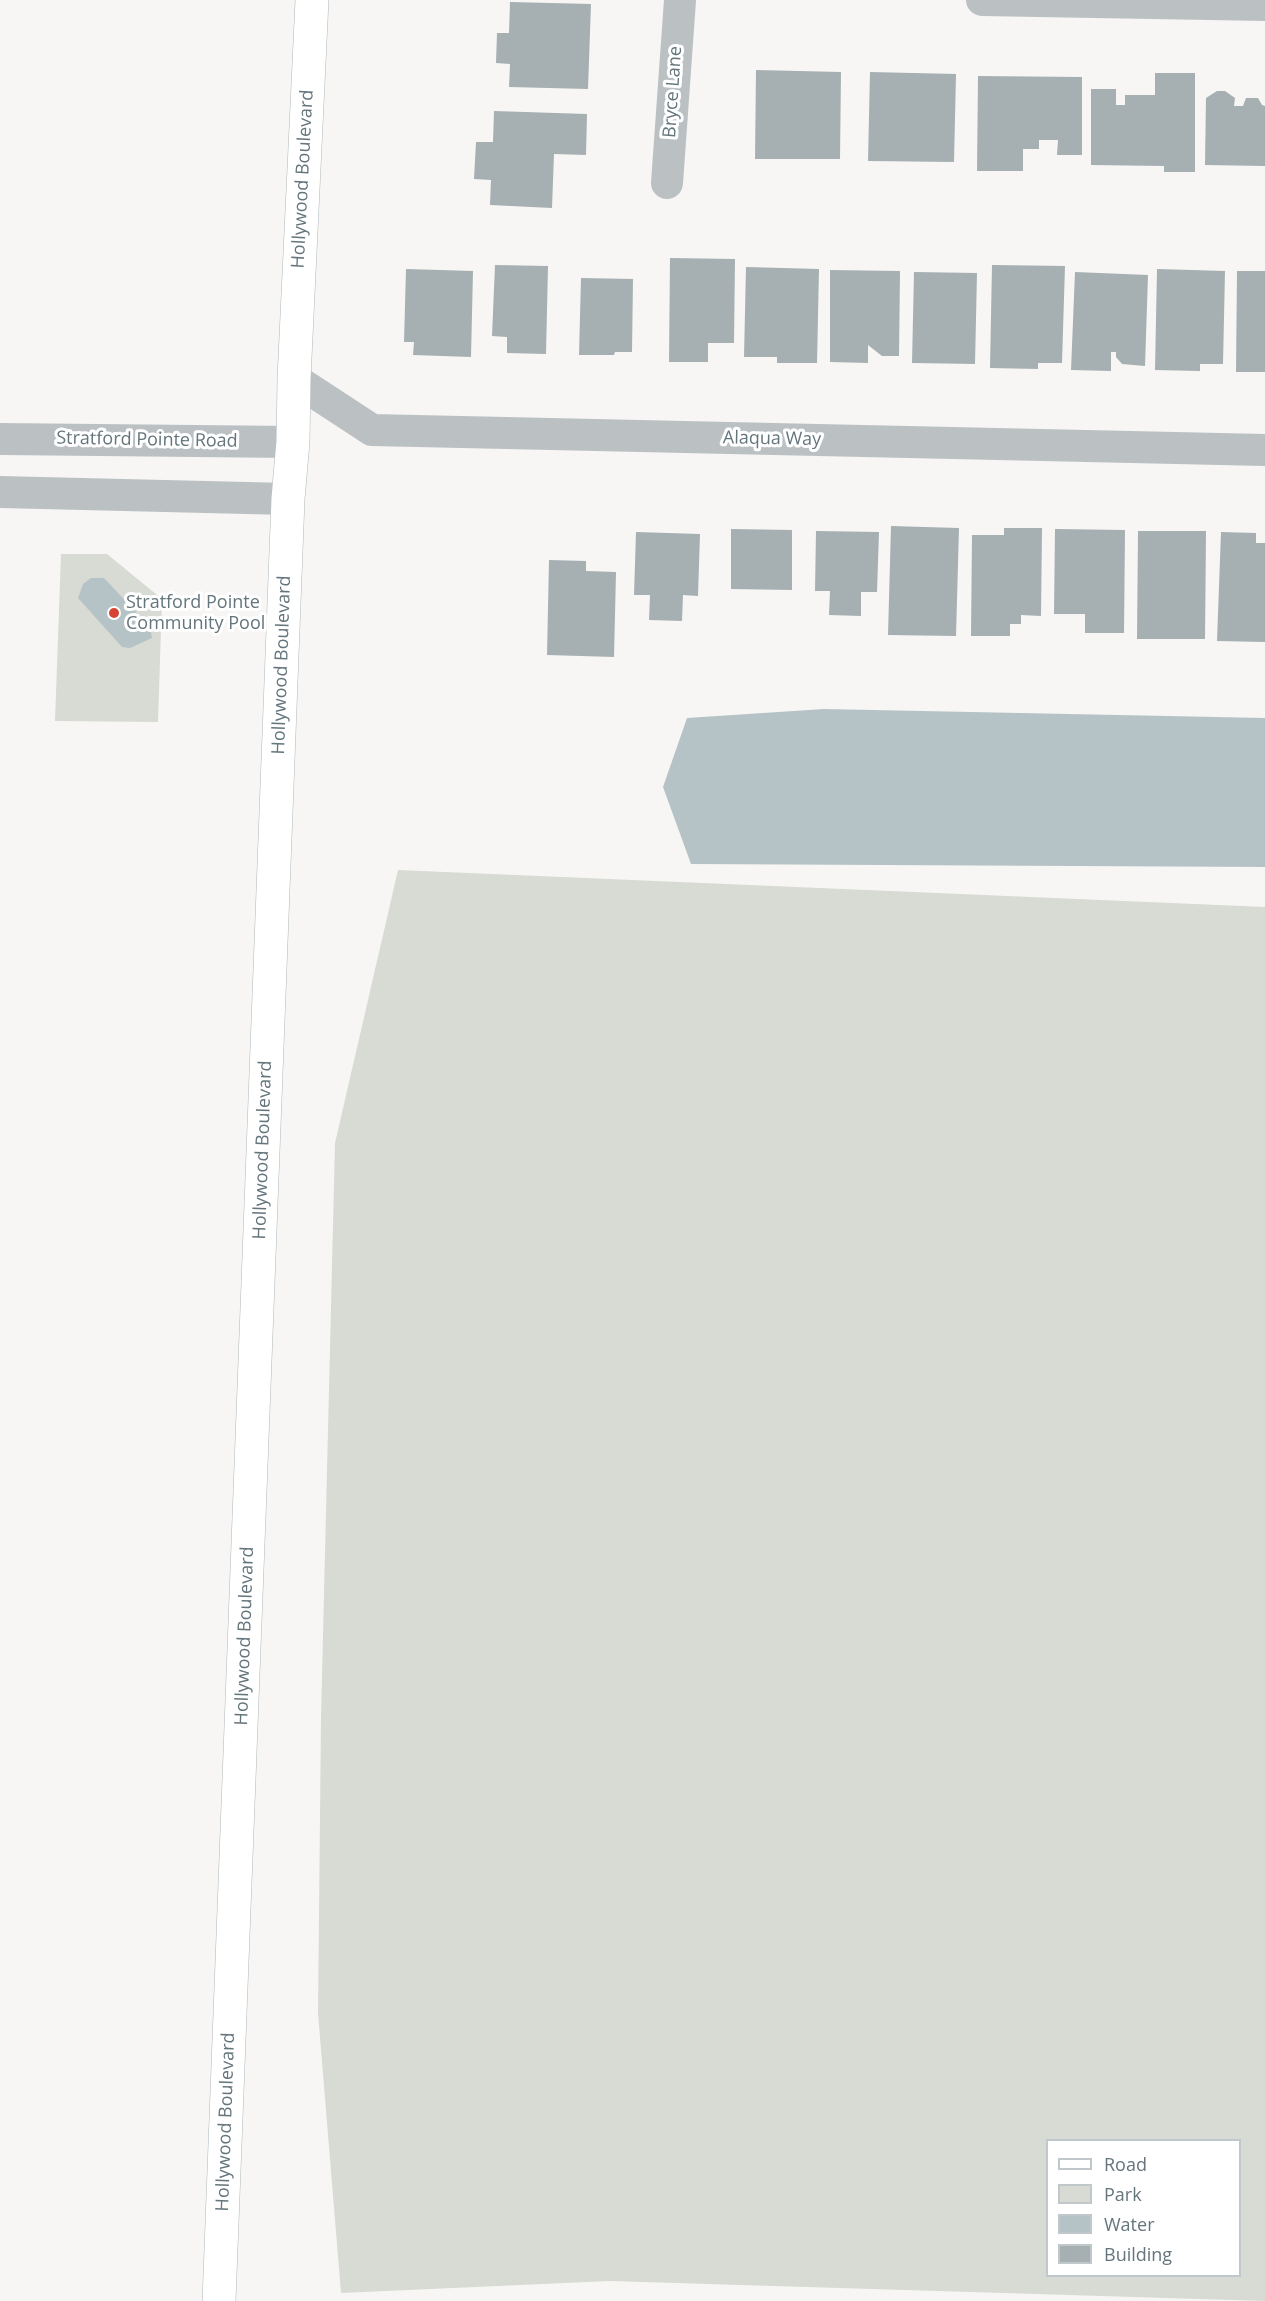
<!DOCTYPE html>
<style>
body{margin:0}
#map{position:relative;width:1265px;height:2301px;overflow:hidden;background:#f7f6f4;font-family:"Open Sans",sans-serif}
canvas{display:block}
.legend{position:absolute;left:1046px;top:2139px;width:195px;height:138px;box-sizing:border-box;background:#fff;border:2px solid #c1c8cb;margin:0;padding:8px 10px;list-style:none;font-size:18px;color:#64757c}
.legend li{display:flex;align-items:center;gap:12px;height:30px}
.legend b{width:30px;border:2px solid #c1c8cb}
</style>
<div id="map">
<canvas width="1265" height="2301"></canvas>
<ul class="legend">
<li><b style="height:8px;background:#fff"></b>Road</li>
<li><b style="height:16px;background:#d7dbd3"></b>Park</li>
<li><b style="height:16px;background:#b6c3c6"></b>Water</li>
<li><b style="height:16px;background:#a6afb2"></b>Building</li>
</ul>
</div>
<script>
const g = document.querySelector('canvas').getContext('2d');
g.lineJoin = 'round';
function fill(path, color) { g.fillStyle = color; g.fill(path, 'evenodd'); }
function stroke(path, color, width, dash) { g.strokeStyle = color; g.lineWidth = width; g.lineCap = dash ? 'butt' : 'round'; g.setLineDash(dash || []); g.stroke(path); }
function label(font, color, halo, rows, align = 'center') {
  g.font = font + ' "Open Sans",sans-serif'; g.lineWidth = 6; g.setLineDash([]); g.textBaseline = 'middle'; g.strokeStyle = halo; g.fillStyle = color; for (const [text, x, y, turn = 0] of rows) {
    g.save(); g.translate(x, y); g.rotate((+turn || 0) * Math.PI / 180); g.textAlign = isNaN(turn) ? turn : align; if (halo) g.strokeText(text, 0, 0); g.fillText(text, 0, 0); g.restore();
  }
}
fill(new Path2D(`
 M 61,554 L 107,554 L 162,599 L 158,722 L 55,721 Z
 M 398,870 L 1265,907 L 1265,2301 L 610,2281 L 341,2293 L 318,2013 L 321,1717 L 335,1143 ZM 1048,2140 L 1240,2140 L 1240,2276 L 1048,2276 Z`), '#d7dbd3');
fill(new Path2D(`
 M 91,578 L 104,578 L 150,627 L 152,638 L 130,648 L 122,647 L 78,598 L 83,584 Z
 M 824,709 L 1265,718 L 1265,867 L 691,864 L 663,787 L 687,718 Z`), '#b6c3c6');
fill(new Path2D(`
 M 510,2 L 591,4 L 588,89 L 509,87 L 510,64 L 496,63 L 497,33 L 509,33 Z
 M 756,70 L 841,72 L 840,159 L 755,159 Z
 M 870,72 L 956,74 L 954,162 L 868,161 Z
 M 1155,73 L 1195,73 L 1195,172 L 1164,172 L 1164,166 L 1091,165 L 1091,89 L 1116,89 L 1116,105 L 1125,105 L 1125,95 L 1155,95 Z
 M 978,76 L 1082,77 L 1082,155 L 1057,155 L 1058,140 L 1039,140 L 1039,149 L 1023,149 L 1023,171 L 977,171 Z
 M 1217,91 L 1225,91 L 1235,98 L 1234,106 L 1243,106 L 1246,98 L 1258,98 L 1262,105 L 1265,106 L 1265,166 L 1205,165 L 1206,98 Z
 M 494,111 L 587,114 L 586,155 L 554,154 L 552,208 L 490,205 L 491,180 L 474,179 L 476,142 L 493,142 Z
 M 670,258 L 735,259 L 734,343 L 708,343 L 708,362 L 669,362 Z
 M 495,265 L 548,266 L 546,354 L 507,353 L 507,337 L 492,336 Z
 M 992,265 L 1065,266 L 1062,363 L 1038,363 L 1038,369 L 990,368 Z
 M 746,267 L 819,269 L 817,363 L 777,363 L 777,357 L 744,357 Z
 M 406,269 L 473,271 L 471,357 L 413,355 L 414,342 L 404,342 Z
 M 1157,269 L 1225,271 L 1223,364 L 1200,364 L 1200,371 L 1155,370 Z
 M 830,270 L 900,271 L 899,356 L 882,356 L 868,345 L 868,363 L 830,362 Z
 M 1237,271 L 1265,271 L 1265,372 L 1236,372 Z
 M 914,272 L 977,273 L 975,364 L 912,363 Z
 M 1075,272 L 1148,275 L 1145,366 L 1122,364 L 1116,357 L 1116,352 L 1111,352 L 1111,371 L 1071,370 Z
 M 581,278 L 633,279 L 632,352 L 615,352 L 614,355 L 579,355 Z
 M 891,526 L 959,528 L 956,636 L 888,635 Z
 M 1004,528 L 1042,528 L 1041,616 L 1021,615 L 1021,624 L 1010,624 L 1010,636 L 971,636 L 972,535 L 1004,535 Z
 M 731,529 L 792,530 L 792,590 L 731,589 Z
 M 1055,529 L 1125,530 L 1124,633 L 1085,633 L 1085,614 L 1054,614 Z
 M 816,531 L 879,532 L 877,592 L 861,592 L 861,616 L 829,615 L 830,591 L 815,591 Z
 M 1138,531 L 1206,531 L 1205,639 L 1137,639 Z
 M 636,532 L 700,534 L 698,596 L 683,595 L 682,621 L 649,620 L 650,595 L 634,595 Z
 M 1221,532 L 1256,533 L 1256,543 L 1265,543 L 1265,642 L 1217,641 Z
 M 549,560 L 586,561 L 586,571 L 616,572 L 614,657 L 547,655 Z`), '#a6afb2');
const secondary = new Path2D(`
 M 219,2301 L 288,499 L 293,442 L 294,379 L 312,0`);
stroke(secondary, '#b0b7ba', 34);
stroke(new Path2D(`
 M 982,0 L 1265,5
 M 667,183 L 680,0
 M 294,379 L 372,430 L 1265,450
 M 0,439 L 293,442
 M 0,492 L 288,499`), '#bbc1c3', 32);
stroke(secondary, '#fff', 33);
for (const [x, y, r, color] of [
 [114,613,6,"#d64534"]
]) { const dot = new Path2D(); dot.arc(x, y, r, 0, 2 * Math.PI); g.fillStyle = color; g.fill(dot); stroke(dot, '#fff', 2); }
label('18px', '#64757c', '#fff', [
 ["Bryce Lane",673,92,-86],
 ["Hollywood Boulevard",303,179,-87],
 ["Alaqua Way",772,439,1],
 ["Stratford Pointe Road",147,440,1],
 ["Hollywood Boulevard",282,665,-88],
 ["Hollywood Boulevard",263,1150,-88],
 ["Hollywood Boulevard",245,1636,-88],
 ["Hollywood Boulevard",226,2122,-88]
]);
label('18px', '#64757c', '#fff', [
 ["Stratford Pointe",126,603],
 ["Community Pool",126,624]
], 'left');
</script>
